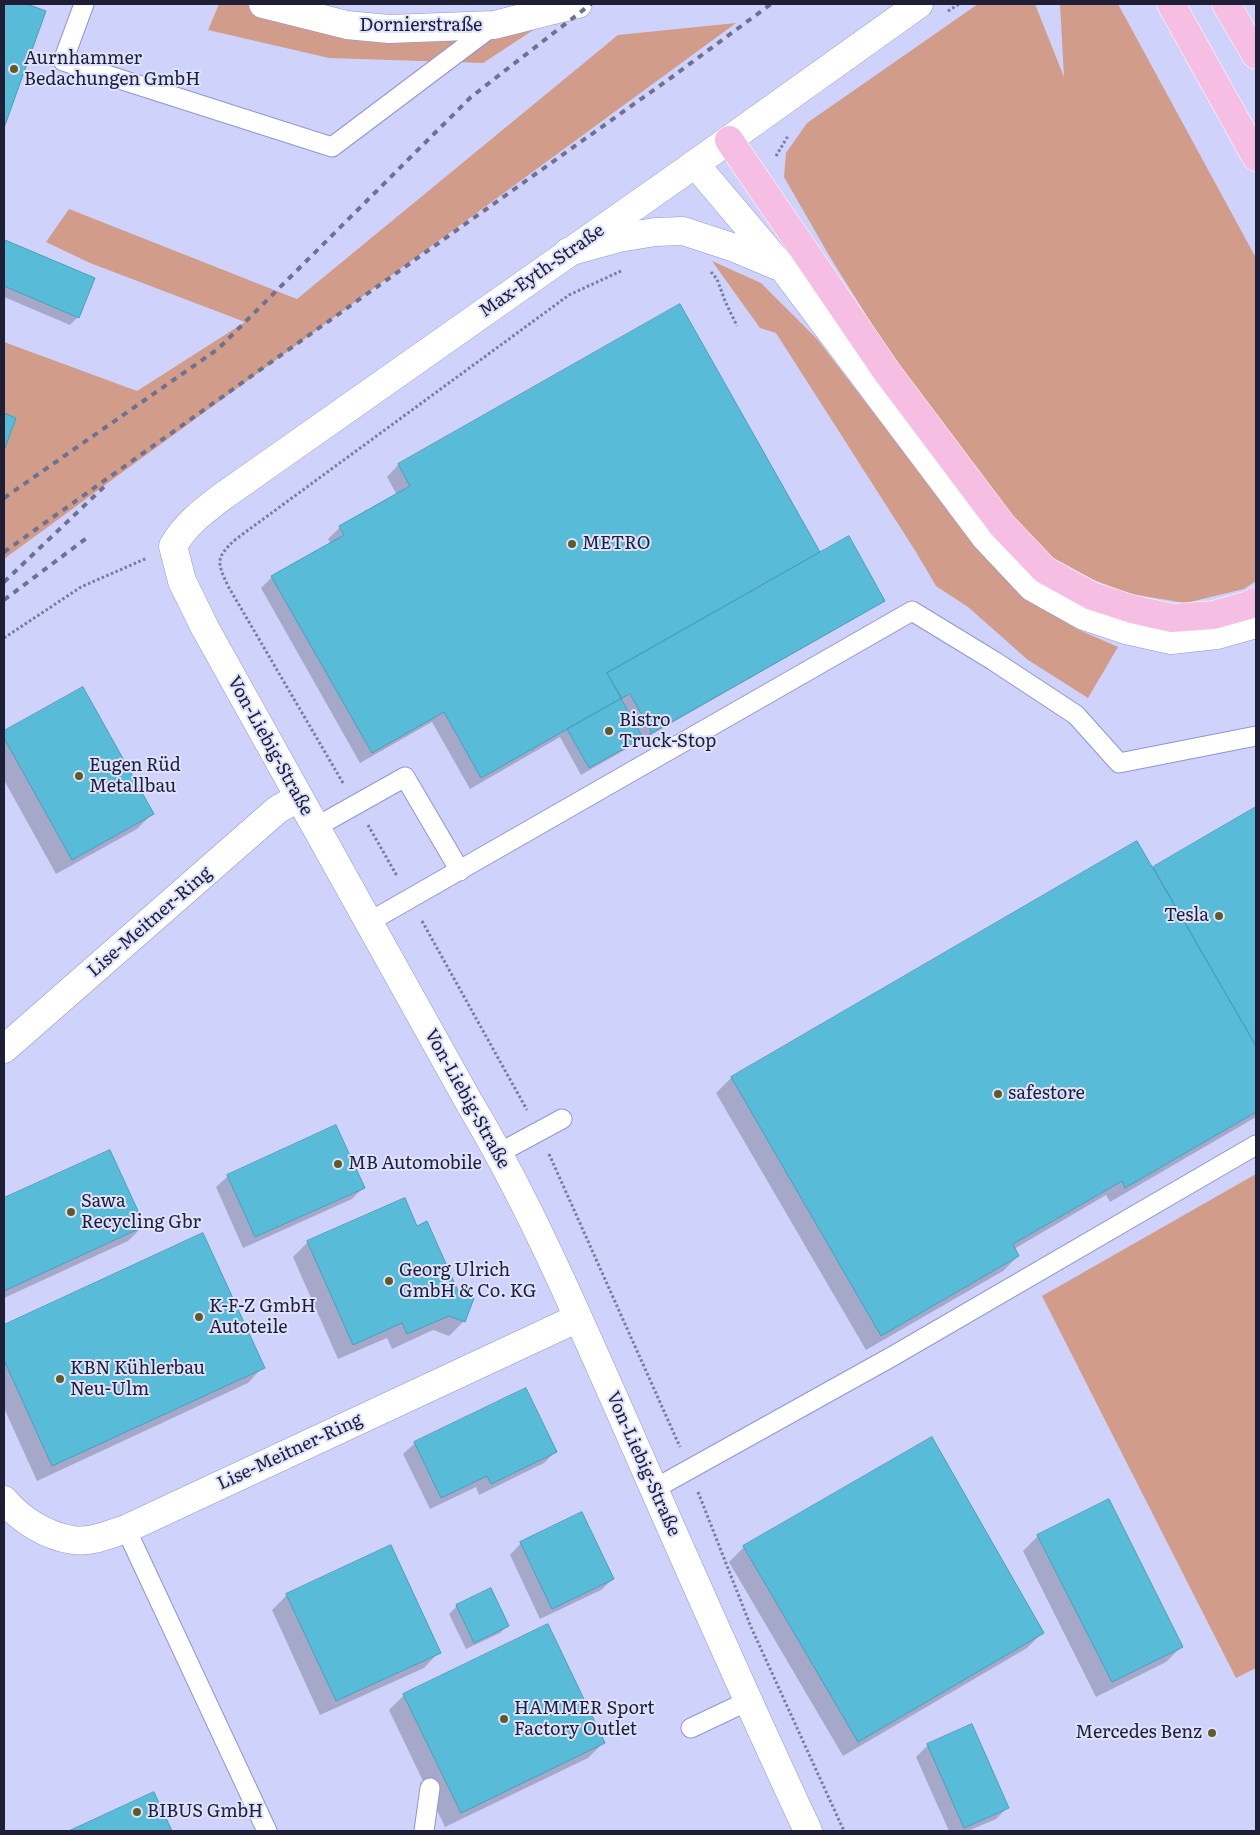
<!DOCTYPE html>
<meta charset="utf-8">
<style>
body{margin:0}
#map{position:relative;width:1260px;height:1835px;overflow:hidden;background:#cfd3fb;font-family:Literata,serif}
canvas{display:block}
.frame{position:absolute;inset:0;border:5px solid #1e1f37;pointer-events:none}
</style>
<div id="map">
<canvas width="1260" height="1835"></canvas>
<div class="frame"></div>
</div>
<script>
const g = document.querySelector('canvas').getContext('2d');
g.lineJoin = 'round';
function fill(path, color) { g.fillStyle = color; g.fill(path, 'evenodd'); }
function stroke(path, color, width, dash) { g.strokeStyle = color; g.lineWidth = width; g.lineCap = dash ? 'butt' : 'round'; g.setLineDash(dash || []); g.stroke(path); }
function label(font, color, halo, rows, align = 'center') {
  g.font = font + ' Literata,serif'; g.lineWidth = 4; g.setLineDash([]); g.textBaseline = 'middle'; g.strokeStyle = halo; g.fillStyle = color; for (const [text, x, y, turn = 0] of rows) {
    g.save(); g.translate(x, y); g.rotate((+turn || 0) * Math.PI / 180); g.textAlign = isNaN(turn) ? turn : align; if (halo) g.strokeText(text, 0, 0); g.fillText(text, 0, 0); g.restore();
  }
}
fill(new Path2D(`
 M 219,4 L 263,4 L 311,17 L 541,25 L 483,63 L 329,58 L 208,30 Z
 M 978,4 L 1035,4 L 1064,77 L 1060,4 L 1118,4 L 1256,258 L 1256,581 L 1244,589 L 1186,603 L 1130,594 L 1094,580 L 1049,556 L 996,497 L 886,347 L 830,257 L 784,177 L 786,153 L 807,123 Z
 M 736,23 L 4,559 L 4,342 L 137,391 L 245,322 L 90,263 L 46,242 L 69,209 L 297,299 L 618,35 Z
 M 712,261 L 761,283 L 817,339 L 963,529 L 1024,597 L 1077,629 L 1118,647 L 1088,698 L 1028,660 L 968,607 L 936,586 L 916,552 L 776,333 L 760,328 Z
 M 1256,1174 L 1256,1668 L 1236,1678 L 1042,1296 Z`), '#d19c89');
fill(new Path2D(`
 M 4,4 L 23,4 L 45,11 L 4,124 Z
 M 5,241 L 78,317 L 70,325 L 4,297 L 4,242 Z
 M 680,306 L 819,552 L 815,556 L 880,604 L 581,775 L 560,737 L 470,789 L 432,722 L 360,763 L 261,588 L 272,577 L 331,544 L 328,539 L 340,527 L 397,495 L 387,477 L 398,465 Z
 M 82,689 L 152,814 L 137,829 L 56,874 L 4,780 L 4,732 Z
 M 1256,808 L 1256,1117 L 1110,1202 L 1106,1195 L 1014,1249 L 1018,1256 L 1003,1271 L 866,1350 L 716,1093 L 731,1078 L 1136,842 L 1152,869 Z
 M 109,1151 L 143,1226 L 128,1241 L 4,1298 L 4,1200 Z
 M 228,1176 L 363,1188 L 352,1199 L 243,1248 L 216,1187 Z
 M 416,1227 L 464,1321 L 449,1336 L 433,1330 L 392,1349 L 387,1338 L 338,1359 L 293,1257 L 308,1242 Z
 M 202,1235 L 263,1367 L 248,1383 L 37,1481 L 4,1408 L 4,1327 Z
 M 415,1443 L 555,1452 L 544,1463 L 479,1495 L 476,1487 L 430,1509 L 403,1454 Z
 M 1038,1536 L 1181,1647 L 1166,1662 L 1096,1697 L 1023,1551 Z
 M 521,1543 L 613,1579 L 601,1590 L 540,1619 L 510,1555 Z
 M 744,1547 L 1042,1633 L 1027,1648 L 843,1756 L 729,1562 Z
 M 491,1590 L 507,1626 L 500,1633 L 466,1649 L 449,1614 L 457,1606 Z
 M 287,1595 L 439,1652 L 424,1668 L 320,1715 L 272,1610 Z
 M 404,1695 L 603,1743 L 588,1758 L 445,1827 L 389,1710 Z
 M 928,1745 L 1007,1808 L 996,1819 L 968,1831 L 949,1831 L 916,1757 Z
 M 153,1794 L 170,1831 L 72,1831 Z`), '#0003');
const building = new Path2D(`
 M 4,4 L 27,4 L 46,11 L 4,128 Z
 M 5,240 L 95,278 L 79,318 L 4,286 Z
 M 680,304 L 820,552 L 607,673 L 622,698 L 481,778 L 444,712 L 372,753 L 271,576 L 344,535 L 339,526 L 410,486 L 398,464 Z
 M 4,413 L 16,418 L 5,448 L 4,448 Z
 M 849,536 L 885,601 L 643,738 L 607,673 Z
 M 83,687 L 154,814 L 72,860 L 4,738 L 4,731 Z
 M 630,694 L 652,733 L 589,768 L 567,729 Z
 M 1256,807 L 1256,1046 L 1153,867 Z
 M 1137,841 L 1256,1046 L 1256,1112 L 1125,1188 L 1122,1181 L 1013,1244 L 1019,1256 L 881,1336 L 731,1077 Z
 M 336,1125 L 365,1188 L 255,1237 L 227,1175 Z
 M 110,1150 L 145,1226 L 4,1291 L 4,1198 Z
 M 405,1198 L 417,1226 L 427,1221 L 459,1293 L 474,1298 L 465,1322 L 449,1316 L 407,1334 L 402,1323 L 353,1345 L 307,1241 Z
 M 203,1233 L 265,1368 L 52,1466 L 4,1360 L 4,1325 Z
 M 526,1388 L 557,1452 L 491,1484 L 487,1476 L 441,1498 L 414,1442 Z
 M 932,1437 L 1044,1633 L 858,1742 L 743,1546 Z
 M 1109,1499 L 1183,1647 L 1112,1682 L 1037,1535 Z
 M 582,1512 L 614,1579 L 552,1609 L 520,1542 Z
 M 391,1545 L 441,1653 L 336,1701 L 286,1594 Z
 M 491,1588 L 509,1626 L 474,1643 L 456,1605 Z
 M 548,1624 L 605,1743 L 461,1813 L 403,1694 Z
 M 972,1724 L 1009,1808 L 964,1828 L 927,1744 Z
 M 154,1792 L 172,1831 L 69,1831 Z`);
fill(building, '#58bbd8');
stroke(building, '#479fb9', 1);
const service = new Path2D(`
 M 84,4 L 63,61 L 332,147 L 494,25
 M 316,827 L 405,777 L 460,871
 M 369,922 L 912,611 L 994,661 L 1076,715 L 1119,763 L 1256,736
 M 499,1153 L 562,1119
 M 654,1489 L 893,1356 L 1256,1145
 M 126,1529 L 267,1831
 M 691,1728 L 748,1701
 M 424,1831 L 430,1788`);
const minor = new Path2D(`
 M 695,164 L 226,494 C 206,509 185,524 173,546 L 182,581 L 205,628 L 470,1104 C 531,1206 577,1315 625,1423 C 685,1560 745,1696 808,1831
 M 4,1049 L 277,810 L 299,797
 M 4,1500 C 21,1520 46,1536 73,1540 C 90,1543 110,1534 126,1529 L 578,1318`);
const tertiary = new Path2D(`
 M 263,4 L 347,25 L 389,29 L 494,25 L 578,4
 M 919,4 L 695,164 L 783,268 L 986,538 L 1032,587 L 1084,616 L 1126,630 L 1171,640 L 1217,635 L 1256,624
 M 568,252 L 619,238 L 655,232 L 683,231 L 735,248 L 778,266`);
const trunk = new Path2D(`
 M 1171,4 L 1256,157
 M 1226,4 L 1256,55
 M 729,140 L 887,372 L 1002,525 L 1045,570 L 1092,596 L 1132,609 L 1172,618 L 1213,615 L 1249,605 L 1256,601`);
stroke(service, '#9195d4', 21);
stroke(minor, '#9195d4', 29);
stroke(tertiary, '#9195d4', 29);
stroke(trunk, '#fff', 29);
stroke(new Path2D(`
 M 948,11 L 959,4
 M 776,156 L 788,136
 M 711,272 L 717,279 L 725,301 L 737,326
 M 4,638 L 81,587 L 147,558
 M 343,783 L 228,586 C 217,562 215,558 236,539 L 569,295 L 621,271
 M 368,825 L 397,876
 M 422,921 L 527,1110
 M 549,1154 L 680,1447
 M 698,1492 L 751,1627 L 844,1831`), '#797c9c', 3, [2.5, 2.5]);
stroke(service, '#fff', 19);
stroke(minor, '#fff', 28);
stroke(tertiary, '#fff', 28);
stroke(trunk, '#f6bee2', 28);
stroke(new Path2D(`
 M 4,498 L 218,349 L 471,97 L 591,4
 M 4,552 L 672,77 L 771,4
 M 4,582 L 107,484
 M 4,600 L 88,537`), '#6e7190', 4, [6, 6]);
for (const [x, y, r, color] of [
 [14,69,5,"#625a26"],
 [572,544,5,"#625a26"],
 [609,731,5,"#625a26"],
 [79,776,5,"#625a26"],
 [1219,916,5,"#625a26"],
 [998,1094,5,"#625a26"],
 [338,1164,5,"#625a26"],
 [71,1212,5,"#625a26"],
 [389,1281,5,"#625a26"],
 [199,1317,5,"#625a26"],
 [60,1379,5,"#625a26"],
 [504,1719,5,"#625a26"],
 [1212,1733,5,"#625a26"],
 [137,1812,5,"#625a26"]
]) { const dot = new Path2D(); dot.arc(x, y, r, 0, 2 * Math.PI); g.fillStyle = color; g.fill(dot); stroke(dot, '#dfe2fd', 2); }
label('18px', '#1e1f37', '#dfe2fd', [
 ["Dornierstraße",421,26],
 ["Max-Eyth-Straße",542,271,-35],
 ["Von-Liebig-Straße",270,746,61],
 ["Lise-Meitner-Ring",150,922,-41],
 ["Von-Liebig-Straße",467,1099,61],
 ["Lise-Meitner-Ring",290,1452,-25],
 ["Von-Liebig-Straße",643,1464,66]
]);
label('18px', '#1e1f37', '#dfe2fd', [
 ["Aurnhammer",24,59],
 ["Bedachungen GmbH",24,80],
 ["METRO",582,544],
 ["Bistro",619,721],
 ["Truck-Stop",619,742],
 ["Eugen Rüd",89,766],
 ["Metallbau",89,787],
 ["Tesla",1209,916,"right"],
 ["safestore",1008,1094],
 ["MB Automobile",348,1164],
 ["Sawa",81,1202],
 ["Recycling Gbr",81,1223],
 ["Georg Ulrich",399,1271],
 ["GmbH & Co. KG",399,1292],
 ["K-F-Z GmbH",209,1307],
 ["Autoteile",209,1328],
 ["KBN Kühlerbau",70,1369],
 ["Neu-Ulm",70,1390],
 ["HAMMER Sport",514,1709],
 ["Factory Outlet",514,1730],
 ["Mercedes Benz",1202,1733,"right"],
 ["BIBUS GmbH",147,1812]
], 'left');
</script>
